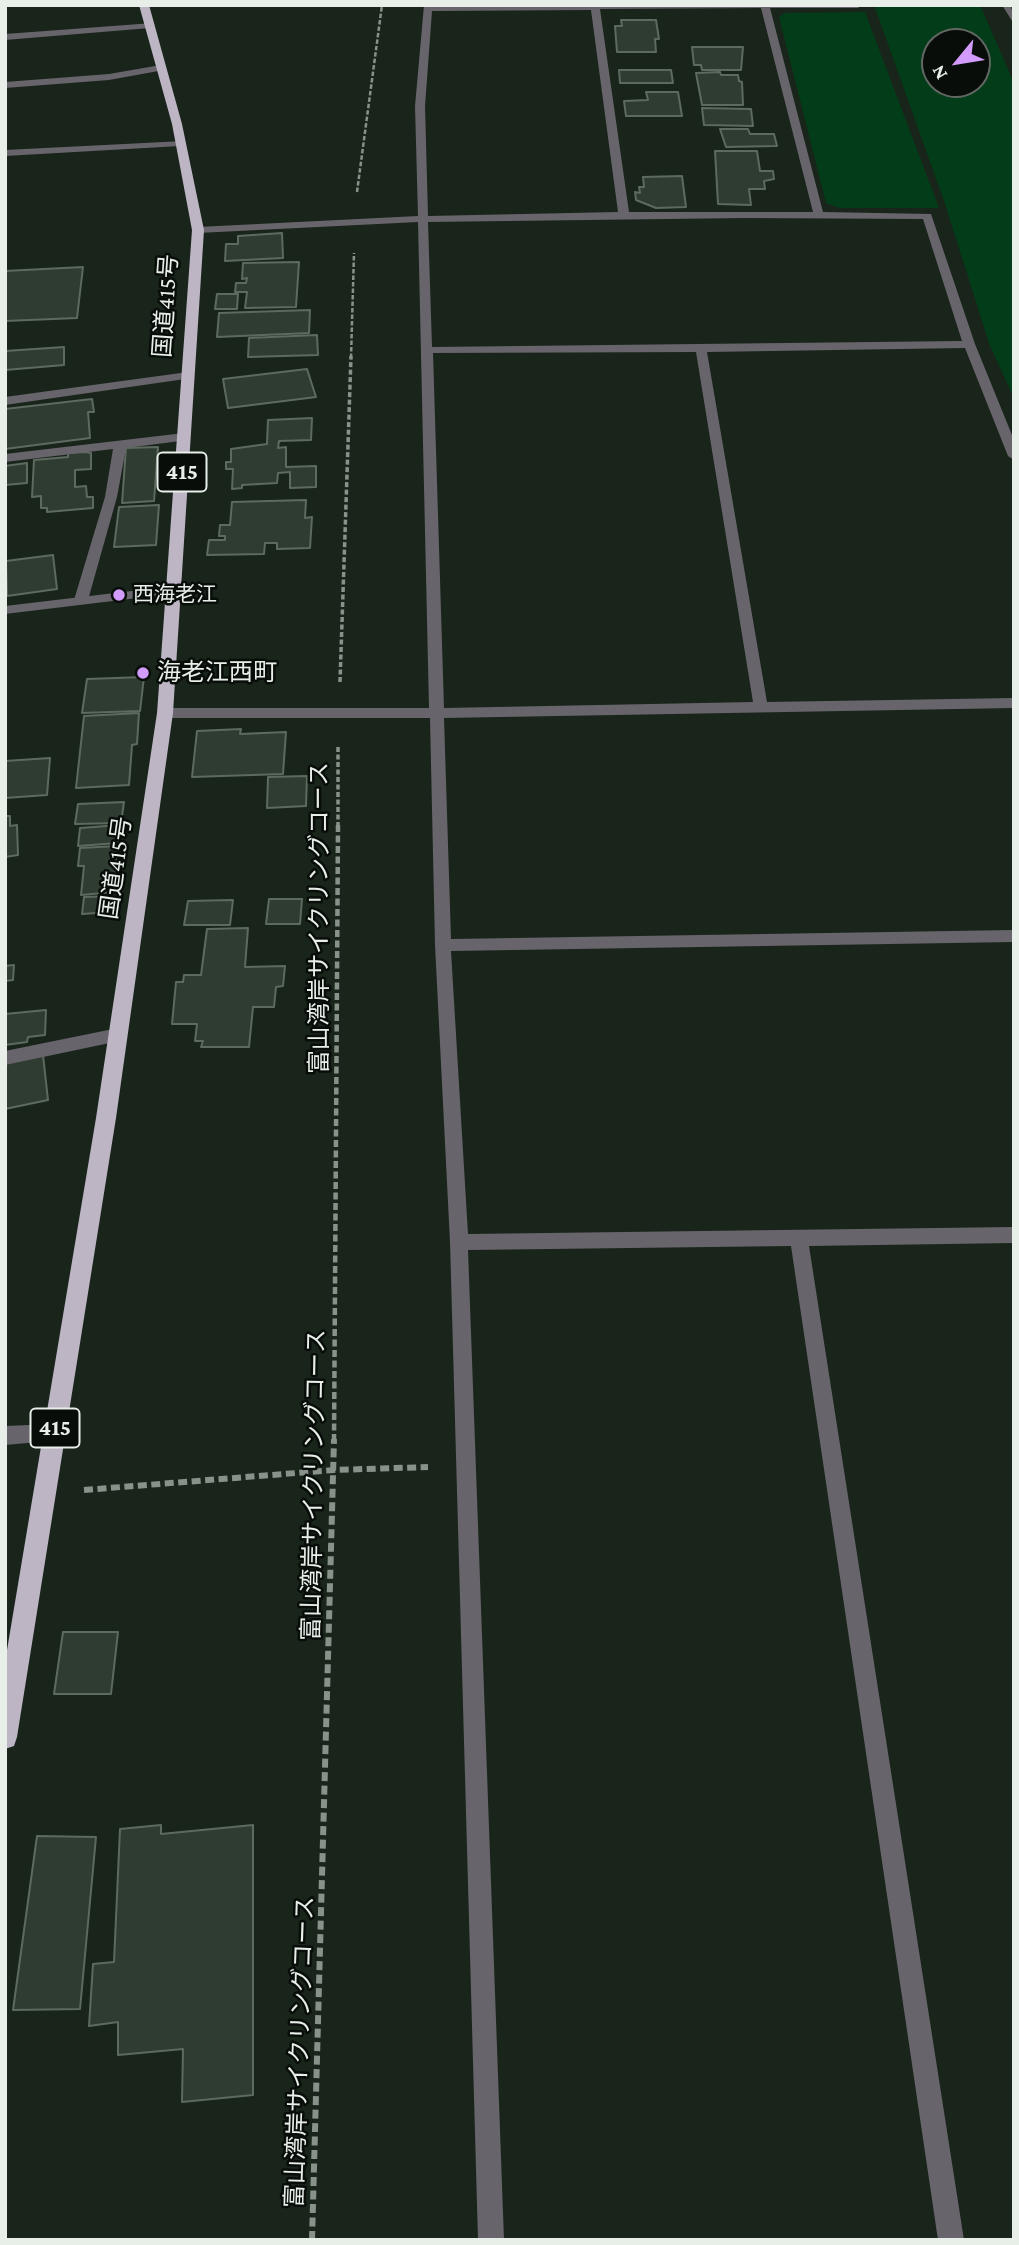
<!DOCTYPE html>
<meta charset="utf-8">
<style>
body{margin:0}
#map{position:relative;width:1019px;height:2245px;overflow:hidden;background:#19251b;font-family:"Crimson Pro",serif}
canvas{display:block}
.frame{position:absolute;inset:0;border:7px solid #e8efe9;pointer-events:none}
.north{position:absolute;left:921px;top:28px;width:70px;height:70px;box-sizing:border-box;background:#080d09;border:2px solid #626763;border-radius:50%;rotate:240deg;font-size:19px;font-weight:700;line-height:28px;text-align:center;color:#e8efe9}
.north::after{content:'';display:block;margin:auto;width:24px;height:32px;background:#d39cfc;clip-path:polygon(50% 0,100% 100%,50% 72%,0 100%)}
</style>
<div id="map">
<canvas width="1019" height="2245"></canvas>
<div class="frame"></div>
<div class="north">N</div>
</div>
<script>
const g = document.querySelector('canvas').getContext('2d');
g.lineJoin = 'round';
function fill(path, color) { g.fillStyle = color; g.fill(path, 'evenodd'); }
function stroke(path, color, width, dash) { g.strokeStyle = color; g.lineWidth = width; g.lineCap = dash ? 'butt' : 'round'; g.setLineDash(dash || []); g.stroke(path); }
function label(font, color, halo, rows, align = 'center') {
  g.font = font + ' "Crimson Pro","Noto Sans JP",serif'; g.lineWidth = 5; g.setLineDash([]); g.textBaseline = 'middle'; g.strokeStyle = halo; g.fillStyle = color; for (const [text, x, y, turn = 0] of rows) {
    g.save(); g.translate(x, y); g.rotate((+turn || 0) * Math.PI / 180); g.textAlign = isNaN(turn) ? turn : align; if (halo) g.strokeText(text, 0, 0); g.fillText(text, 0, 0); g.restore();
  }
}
fill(new Path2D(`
 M 874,5 L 980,5 L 1014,83 L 1014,398 L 990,346 L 944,201 ZM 935,42 L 977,42 L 977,84 L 935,84 Z
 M 865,12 L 939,208 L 840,208 L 826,203 L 779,17 L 785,13 Z`), '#033c18');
const building = new Path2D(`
 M 621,20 L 656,20 L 659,39 L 655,39 L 656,52 L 617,52 L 615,26 L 622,26 Z
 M 692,47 L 743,47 L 741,70 L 702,70 L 701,65 L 694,65 Z
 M 619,70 L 671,70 L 673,83 L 620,83 Z
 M 720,72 L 721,75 L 738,75 L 739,81 L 742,82 L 743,105 L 702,105 L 696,73 Z
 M 646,92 L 678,92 L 682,116 L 626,116 L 624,101 L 648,100 Z
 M 702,108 L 751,109 L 753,126 L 704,125 Z
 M 720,129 L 748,129 L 750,134 L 774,134 L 777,146 L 726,147 Z
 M 715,151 L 757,151 L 760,171 L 773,171 L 774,179 L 764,181 L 765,189 L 749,189 L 751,205 L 718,204 Z
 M 682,176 L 686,207 L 656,208 L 636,200 L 635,192 L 640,193 L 639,187 L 644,187 L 643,177 Z
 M 282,233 L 283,258 L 225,261 L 226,244 L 238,244 L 238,236 Z
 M 299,262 L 296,307 L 245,308 L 247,292 L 235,292 L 236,283 L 246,283 L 247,278 L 242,279 L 243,263 Z
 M 83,267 L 77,318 L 5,321 L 5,271 Z
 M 217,294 L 238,294 L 237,309 L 215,309 Z
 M 310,310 L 309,333 L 217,337 L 219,313 Z
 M 317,335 L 318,355 L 248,357 L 249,338 Z
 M 64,347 L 64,365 L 5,370 L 5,351 Z
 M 307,369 L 316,397 L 228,408 L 223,379 Z
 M 92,399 L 94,412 L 88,412 L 90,438 L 5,449 L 5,409 Z
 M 312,418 L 311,440 L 279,441 L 278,448 L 286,447 L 286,467 L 316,466 L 316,487 L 290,488 L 290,472 L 278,473 L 277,483 L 242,485 L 242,488 L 232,489 L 233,469 L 226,469 L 226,462 L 231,462 L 231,449 L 267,444 L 268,420 Z
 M 158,447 L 154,501 L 122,503 L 126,448 Z
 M 85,452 L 91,453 L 91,469 L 75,470 L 75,487 L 86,486 L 87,497 L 93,497 L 93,508 L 47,512 L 47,508 L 41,508 L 41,496 L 32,497 L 34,460 L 68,457 L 68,453 Z
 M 27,463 L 27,483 L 5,485 L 5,466 Z
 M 306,500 L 305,518 L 312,517 L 310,548 L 277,549 L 277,543 L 265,543 L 264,554 L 207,555 L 209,540 L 225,540 L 225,536 L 219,536 L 220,525 L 230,525 L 232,502 Z
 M 159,505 L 156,545 L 114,547 L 119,507 Z
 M 53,555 L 57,589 L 7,596 L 6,561 Z
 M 144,677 L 140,711 L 82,713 L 87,679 Z
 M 139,713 L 137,744 L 132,745 L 129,785 L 76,788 L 84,716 Z
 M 241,729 L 240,734 L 286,732 L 283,774 L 192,777 L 197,731 Z
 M 50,758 L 47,795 L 5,798 L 5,761 Z
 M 307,776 L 306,806 L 267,808 L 268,777 Z
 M 124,802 L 121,823 L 75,824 L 78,804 Z
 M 5,816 L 10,816 L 10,826 L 17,825 L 18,855 L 5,857 Z
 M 120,825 L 118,843 L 78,846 L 80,828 Z
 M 117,846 L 114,892 L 81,895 L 84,866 L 78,866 L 80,848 Z
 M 113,896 L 111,912 L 82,914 L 84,897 Z
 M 269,899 L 302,899 L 300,924 L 266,924 Z
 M 233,900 L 230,925 L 184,925 L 188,901 Z
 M 248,928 L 245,967 L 285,966 L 283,986 L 276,987 L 274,1007 L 253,1007 L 249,1047 L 201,1047 L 203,1041 L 195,1041 L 197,1024 L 172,1024 L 176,982 L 183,982 L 184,975 L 201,975 L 207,929 Z
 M 14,965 L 13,980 L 5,981 L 5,966 Z
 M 46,1010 L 45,1035 L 28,1037 L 27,1042 L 5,1045 L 5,1014 Z
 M 43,1055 L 48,1100 L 5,1109 L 5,1063 Z
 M 63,1632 L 118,1632 L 111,1694 L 54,1694 Z
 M 161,1825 L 161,1834 L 253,1825 L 253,2095 L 182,2102 L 183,2049 L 118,2055 L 118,2022 L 89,2026 L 93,1964 L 114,1962 L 120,1829 Z
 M 37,1836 L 96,1837 L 80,2009 L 13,2010 Z`);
fill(building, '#2f3c31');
stroke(building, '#5d6a5f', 2);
stroke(new Path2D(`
 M 357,192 L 382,5
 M 351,358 L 354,253`), '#89928a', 2.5, [4.5, 2]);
stroke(new Path2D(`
 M 340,682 L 351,356
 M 338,827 L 338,746`), '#89928a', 3.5, [5, 2.5]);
stroke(new Path2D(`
 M 334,1441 L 338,825`), '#89928a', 4.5, [7, 3.5]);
stroke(new Path2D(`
 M 84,1490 L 334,1470 L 428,1467
 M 312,2240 L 334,1439`), '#89928a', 6, [9, 4.5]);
fill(new Path2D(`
 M 161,65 L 164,66 L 164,70 L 109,80 L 5,88 L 5,82 L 109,74 Z
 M 184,141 L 184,145 L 180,146 L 5,156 L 5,150 Z
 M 188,372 L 194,376 L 192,378 L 5,405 L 5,397 Z
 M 184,433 L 190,437 L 188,440 L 126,448 L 117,497 L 88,600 L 86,603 L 76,603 L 74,600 L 105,497 L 113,449 L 5,462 L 5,454 Z
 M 118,1028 L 126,1035 L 124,1040 L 5,1065 L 5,1051 Z
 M 54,1424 L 61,1426 L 64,1433 L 61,1440 L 5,1445 L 5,1426 Z`), '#68646b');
fill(new Path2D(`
 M 424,5 L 862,5 L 858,8 L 770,8 L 823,212 L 931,214 L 975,344 L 1014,440 L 1014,460 L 1008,456 L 965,348 L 707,352 L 767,702 L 1014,698 L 1014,708 L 444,718 L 451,939 L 1014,930 L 1014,942 L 451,951 L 468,1234 L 1014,1227 L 1014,1243 L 809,1246 L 964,2240 L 938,2240 L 791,1246 L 468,1250 L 504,2240 L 478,2240 L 450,1242 L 435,945 L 430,718 L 165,718 L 158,713 L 165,708 L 429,708 L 418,222 L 198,233 L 193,230 L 198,227 L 418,216 L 415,106 ZM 761,8 L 813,212 L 629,212 L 600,9 ZM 591,10 L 618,212 L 428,216 L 425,106 L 432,11 ZM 745,218 L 923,219 L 962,341 L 432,347 L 428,222 ZM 696,352 L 753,702 L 444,708 L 433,353 Z
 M 153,23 L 150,28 L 5,40 L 5,34 Z
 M 174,586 L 181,590 L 179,593 L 5,614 L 5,606 Z`), '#68646b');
fill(new Path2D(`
 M 1002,5 L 1011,5 L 1014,24 Z`), '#68646b');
fill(new Path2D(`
 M 139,5 L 149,5 L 182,124 L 204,230 L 173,713 L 116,1118 L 17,1737 L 14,1746 L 5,1749 L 5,1662 L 96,1118 L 157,713 L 192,230 L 172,124 Z`), '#bdb5c4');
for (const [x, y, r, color] of [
 [119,595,7,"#d39cfc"],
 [143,673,7,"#d39cfc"]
]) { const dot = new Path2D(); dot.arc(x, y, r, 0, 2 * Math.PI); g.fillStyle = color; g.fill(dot); stroke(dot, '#080d09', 2.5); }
label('21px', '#e8efe9', '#080d09', [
 ["西海老江",133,595]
], 'left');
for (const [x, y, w] of [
 [182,472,49],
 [55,1428,49]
]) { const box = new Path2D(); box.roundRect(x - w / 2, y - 19.5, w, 39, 5); g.fillStyle = '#080d09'; g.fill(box); stroke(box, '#e8efe9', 2); }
label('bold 23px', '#e8efe9', null, [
 ["415",182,472],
 ["415",55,1428]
]);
label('24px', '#e8efe9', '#080d09', [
 ["国道415号",166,306,-86],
 ["国道415号",116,868,-82],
 ["富山湾岸サイクリングコース",320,918,-90],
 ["富山湾岸サイクリングコース",314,1485,-89],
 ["富山湾岸サイクリングコース",300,2052,-88]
]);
label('24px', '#e8efe9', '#080d09', [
 ["海老江西町",157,673]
], 'left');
</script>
